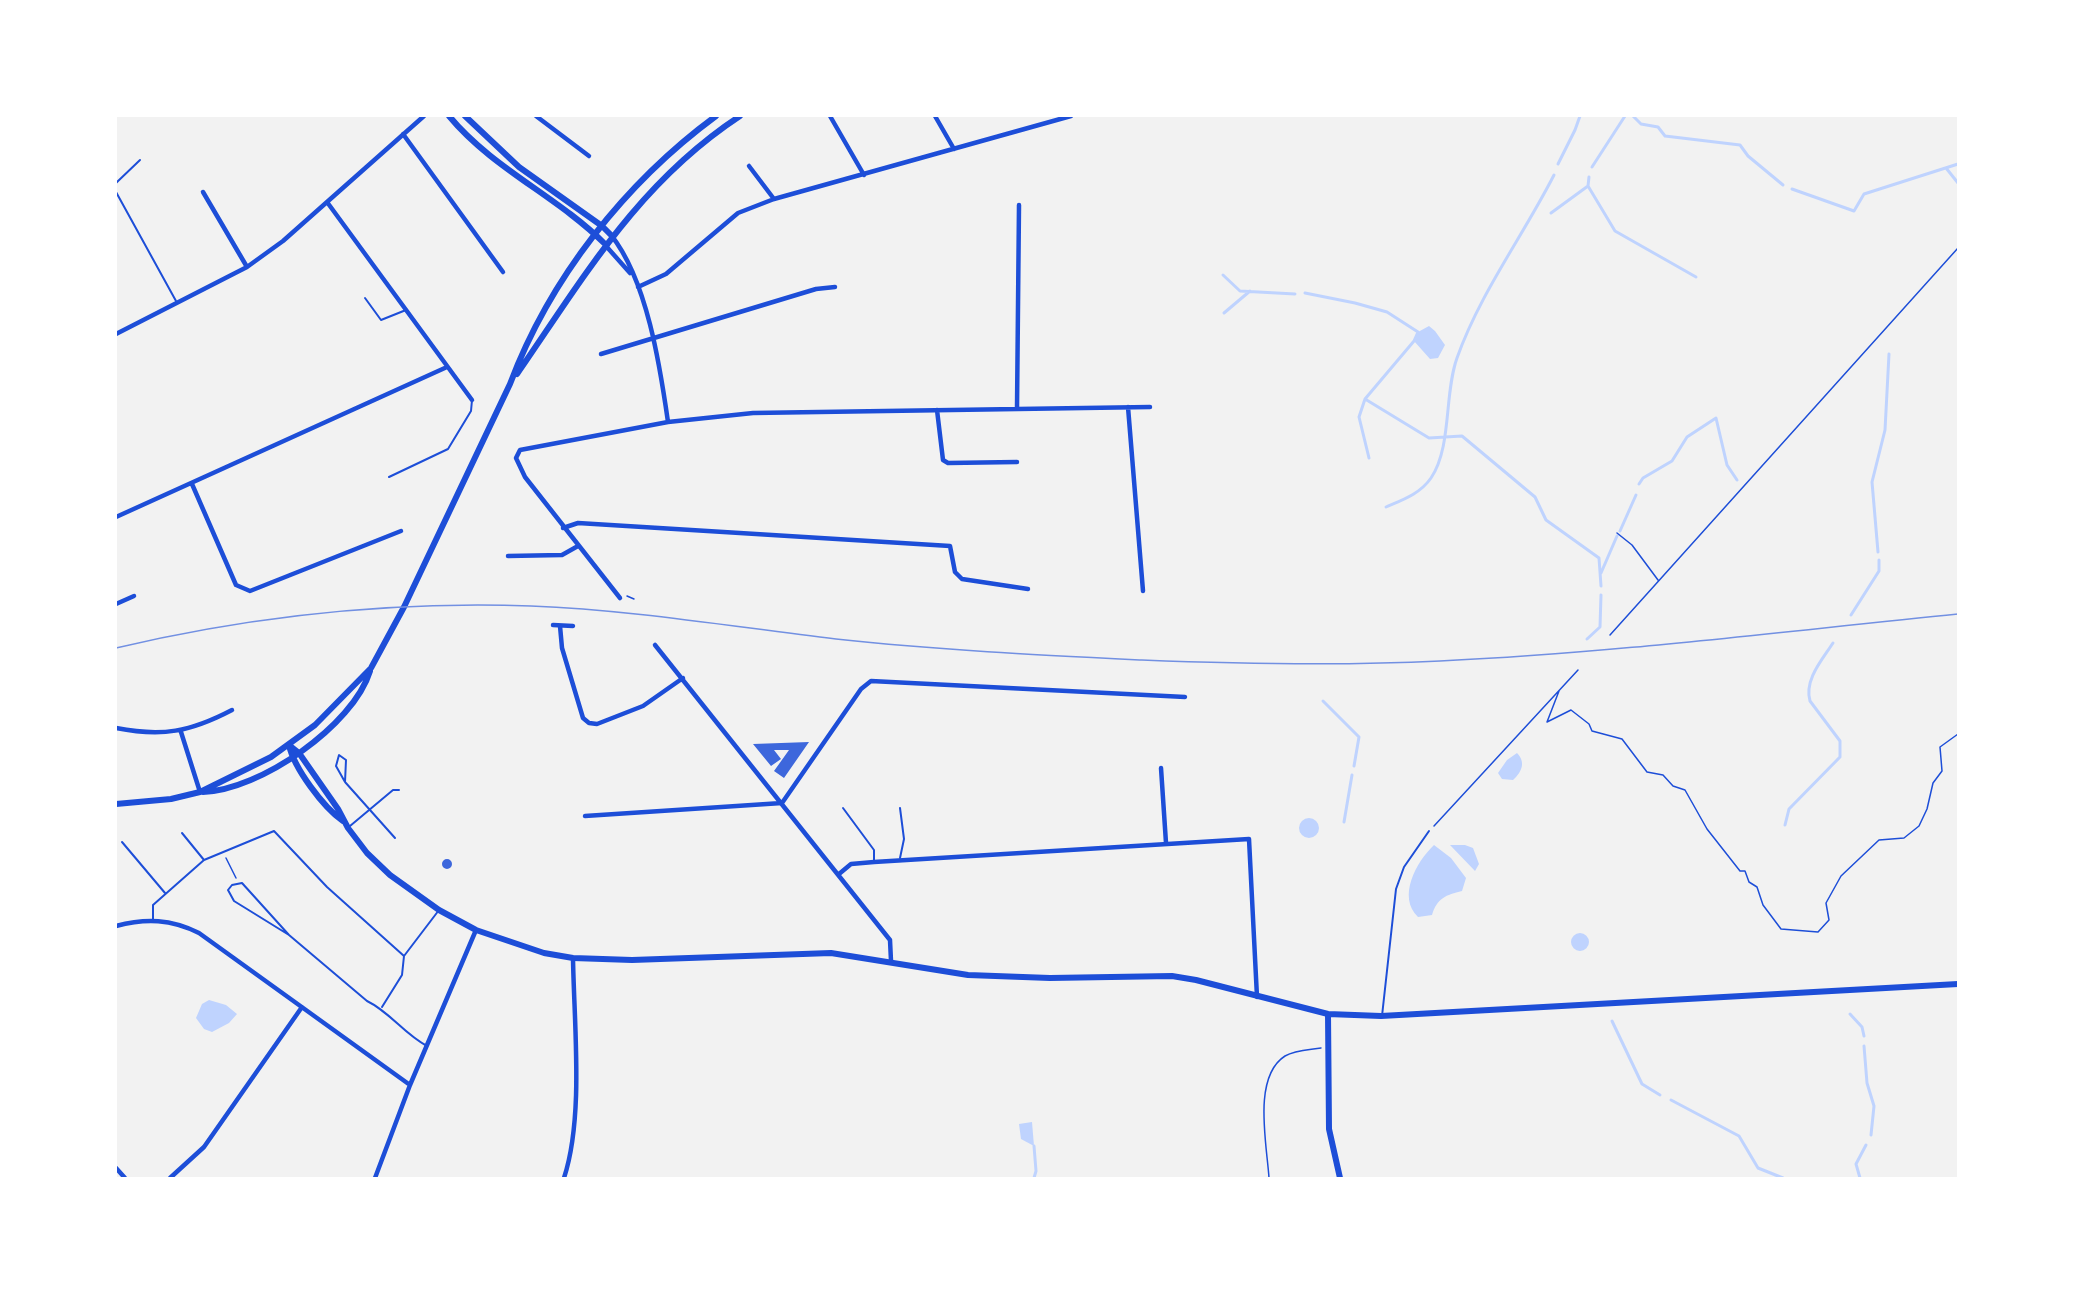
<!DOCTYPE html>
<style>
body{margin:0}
#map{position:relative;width:2074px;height:1294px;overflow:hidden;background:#f2f2f2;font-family:Poppins,sans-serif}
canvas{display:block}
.frame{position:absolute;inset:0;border:117px solid #fff;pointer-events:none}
</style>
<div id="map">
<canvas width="2074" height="1294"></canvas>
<div class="frame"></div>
</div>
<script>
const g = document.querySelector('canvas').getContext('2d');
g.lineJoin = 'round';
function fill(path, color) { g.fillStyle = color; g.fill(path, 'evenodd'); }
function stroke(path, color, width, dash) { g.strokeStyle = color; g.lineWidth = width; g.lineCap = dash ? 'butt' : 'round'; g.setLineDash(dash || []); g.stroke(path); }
fill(new Path2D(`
 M 1429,326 L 1435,331 L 1445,345 L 1438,358 L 1430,359 L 1414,341 L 1418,332 Z
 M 1517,753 C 1526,762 1522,772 1513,780 L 1502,779 L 1498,773 L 1507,760 Z
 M1299 828a10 10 0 1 1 20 0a10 10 0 1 1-20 0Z
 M 1434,845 L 1451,858 L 1466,878 L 1462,891 C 1446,895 1437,898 1432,915 L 1418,917 C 1397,897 1416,862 1434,845 Z
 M 1450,845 L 1465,845 L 1473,848 L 1479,864 L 1475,871 Z
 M1571 942a9 9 0 1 1 18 0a9 9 0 1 1-18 0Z
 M 209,1000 L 226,1005 L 237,1014 L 229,1023 L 212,1032 L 204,1029 L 196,1018 L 202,1004 Z
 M 1032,1122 L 1034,1146 L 1021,1139 L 1019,1124 Z`), '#bfd3fe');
stroke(new Path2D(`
 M 1633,116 L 1641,124 L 1658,127 L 1665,136 L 1740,145 L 1748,156 L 1783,185
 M 1558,164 L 1575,130 L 1580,116
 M 1592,167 L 1625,116
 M 1946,168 L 1958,183
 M 1589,177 L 1588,186 L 1615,231 L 1696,277
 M 1792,189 L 1854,211 L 1864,194 L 1958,164
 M 1551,213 L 1588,186
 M 1223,275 L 1240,291 L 1295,294
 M 1305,293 L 1355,303 L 1387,312 L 1418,332 L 1414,341 L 1365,399 L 1429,438 L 1462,436 L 1535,497 L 1546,520 L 1599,558 L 1601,586
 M 1224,313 L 1250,291
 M 1365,399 L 1359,417 L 1369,458
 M 1639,484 L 1643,478 L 1672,461 L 1687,437 L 1716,418 L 1727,465 L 1737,480
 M 1386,507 C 1402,500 1420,494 1431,478 C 1452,447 1444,394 1457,358 C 1480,293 1523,236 1554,175
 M 1620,531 L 1636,495
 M 1878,552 L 1872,482 L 1885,430 L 1889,354
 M 1601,573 L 1617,536
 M 1851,615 L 1879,571 L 1879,560
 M 1587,639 L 1600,627 L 1601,595
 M 1323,701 L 1359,737 L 1354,766
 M 1344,822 L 1352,775
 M 1785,825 L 1789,809 L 1840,757 L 1840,741 L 1810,701 C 1804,680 1822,660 1833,643
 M 1850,1014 L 1862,1027 L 1864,1036
 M 1612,1021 L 1642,1084 L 1660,1095
 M 1864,1046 L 1867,1083 L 1874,1106 L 1871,1135
 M 1671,1100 L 1739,1136 L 1758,1168 L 1783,1178
 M 1034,1146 L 1036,1171 L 1034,1178
 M 1860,1178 L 1856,1164 L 1866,1145`), '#bfd3fe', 3);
fill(new Path2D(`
 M 809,742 L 784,778 L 774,771 L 789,750 L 774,750 L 781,759 L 771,766 L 753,744 Z
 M442 864a5 5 0 1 1 10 0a5 5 0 1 1-10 0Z`), '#3d67dc');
stroke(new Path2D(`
 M 1617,533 L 1632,545 L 1658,580
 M 627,596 L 634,599
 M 1610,635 L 1958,248
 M 1559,691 L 1547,722 L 1571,710 L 1589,724 L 1592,731 L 1622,739 L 1647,772 L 1663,775 L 1673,786 L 1685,790 L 1707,829 L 1740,871 L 1745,871 L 1749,882 L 1757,887 L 1763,905 L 1781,929 L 1818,932 L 1829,920 L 1826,903 L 1841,876 L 1879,840 L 1904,838 L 1919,826 L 1927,809 L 1933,783 L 1942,771 L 1940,747 L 1958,734
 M 1434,826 L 1578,670
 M 226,858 L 236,878
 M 1269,1178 C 1267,1145 1252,1077 1285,1056 C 1296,1050 1310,1050 1321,1048`), '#1d4ed8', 1.5);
stroke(new Path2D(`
 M 116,183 L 140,160
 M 116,192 L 176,301
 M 365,298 L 381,320 L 406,310
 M 389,477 L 448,449 L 471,411 L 472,400
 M 345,782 L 346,760 L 339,755 L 336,766 L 345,782 L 395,838
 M 843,808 L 874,850 L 874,861
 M 350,826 L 393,790 L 399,790
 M 182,833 L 204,860
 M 122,842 L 165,893
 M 900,858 L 904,839 L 900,808
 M 153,919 L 153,905 L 204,860 L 274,831 L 327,887 L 404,956
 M 289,935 L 234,901 L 228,890 L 232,885 L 242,883 L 289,935 L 367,1001 C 390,1012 404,1034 427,1046
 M 382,1007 L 402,975 L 404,956 L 439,910
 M 1382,1016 L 1396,889 L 1404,867 L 1429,831`), '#1d4ed8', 2);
stroke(new Path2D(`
 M 536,116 L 589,156
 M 830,116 L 864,175
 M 935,116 L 954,149
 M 403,134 L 503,272
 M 749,166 L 774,199
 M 203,192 L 247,267
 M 327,202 L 472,400
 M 611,235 C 647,280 660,366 668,422
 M 606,246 L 630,273
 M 638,287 L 666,274 L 738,213 L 774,199 L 1071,116
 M 116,334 L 247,267 L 283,241 L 424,116
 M 601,354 L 816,289 L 835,287
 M 1128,407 L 1143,591
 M 1017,408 L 1019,205
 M 937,410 L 943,460 L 948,463 L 1017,462
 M 192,484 L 236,585 L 250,591 L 401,531
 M 116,517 L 447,367
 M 563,528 L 578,523 L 950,546 L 955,572 L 962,579 L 1028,589
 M 508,556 L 562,555 L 578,546
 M 620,598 L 525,477 L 516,458 L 520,450 L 668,422 L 753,413 L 1150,407
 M 116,604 L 134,596
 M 553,625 L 573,626
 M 560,626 L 562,648 L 583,718 L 589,723 L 597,724 L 643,706 L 683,678
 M 655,645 L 890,940 L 891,961
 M 116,728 C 162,737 190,732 232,710
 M 181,732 L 200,792
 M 1161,768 L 1166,843
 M 585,816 L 782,803 L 861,689 L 871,681 L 1185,697
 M 839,874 L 851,864 L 874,862 L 1249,839 L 1257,997
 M 116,926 C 146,918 171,919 199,933 L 410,1085
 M 116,1168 L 125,1178
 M 170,1178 L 204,1147 L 302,1007
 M 375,1178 L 410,1085 L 476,930
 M 564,1178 C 584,1117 574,1025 573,958`), '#1d4ed8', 4.5);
stroke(new Path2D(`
 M 449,116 C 493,169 557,196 605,244
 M 465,116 L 519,167 L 602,226 L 611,235
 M 517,374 C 584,277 638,183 740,116
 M 289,745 L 299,753 L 338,809 L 348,828 L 367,853 L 390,875 L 439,910 L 476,930 L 544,953 L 573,958 L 632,960 L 831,953 L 968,975 L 1050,978 L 1172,976 L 1196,980 L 1328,1014 L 1381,1016 L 1958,984
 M 289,745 C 294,768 323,807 343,821
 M 203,792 C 260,790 353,726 370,671
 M 116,804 L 171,799 L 200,792 L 271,757 L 315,725 L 371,668 L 404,607 L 510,384 C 550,278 625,183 716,116
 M 1328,1014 L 1329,1129 L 1340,1178`), '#1d4ed8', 6);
stroke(new Path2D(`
 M 116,648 C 252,616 391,601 531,606 C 633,610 734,627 836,639 C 937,650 1040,655 1142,660 C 1241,664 1340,666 1440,661 C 1613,653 1786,631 1958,614`), '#7290e2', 1.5);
</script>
